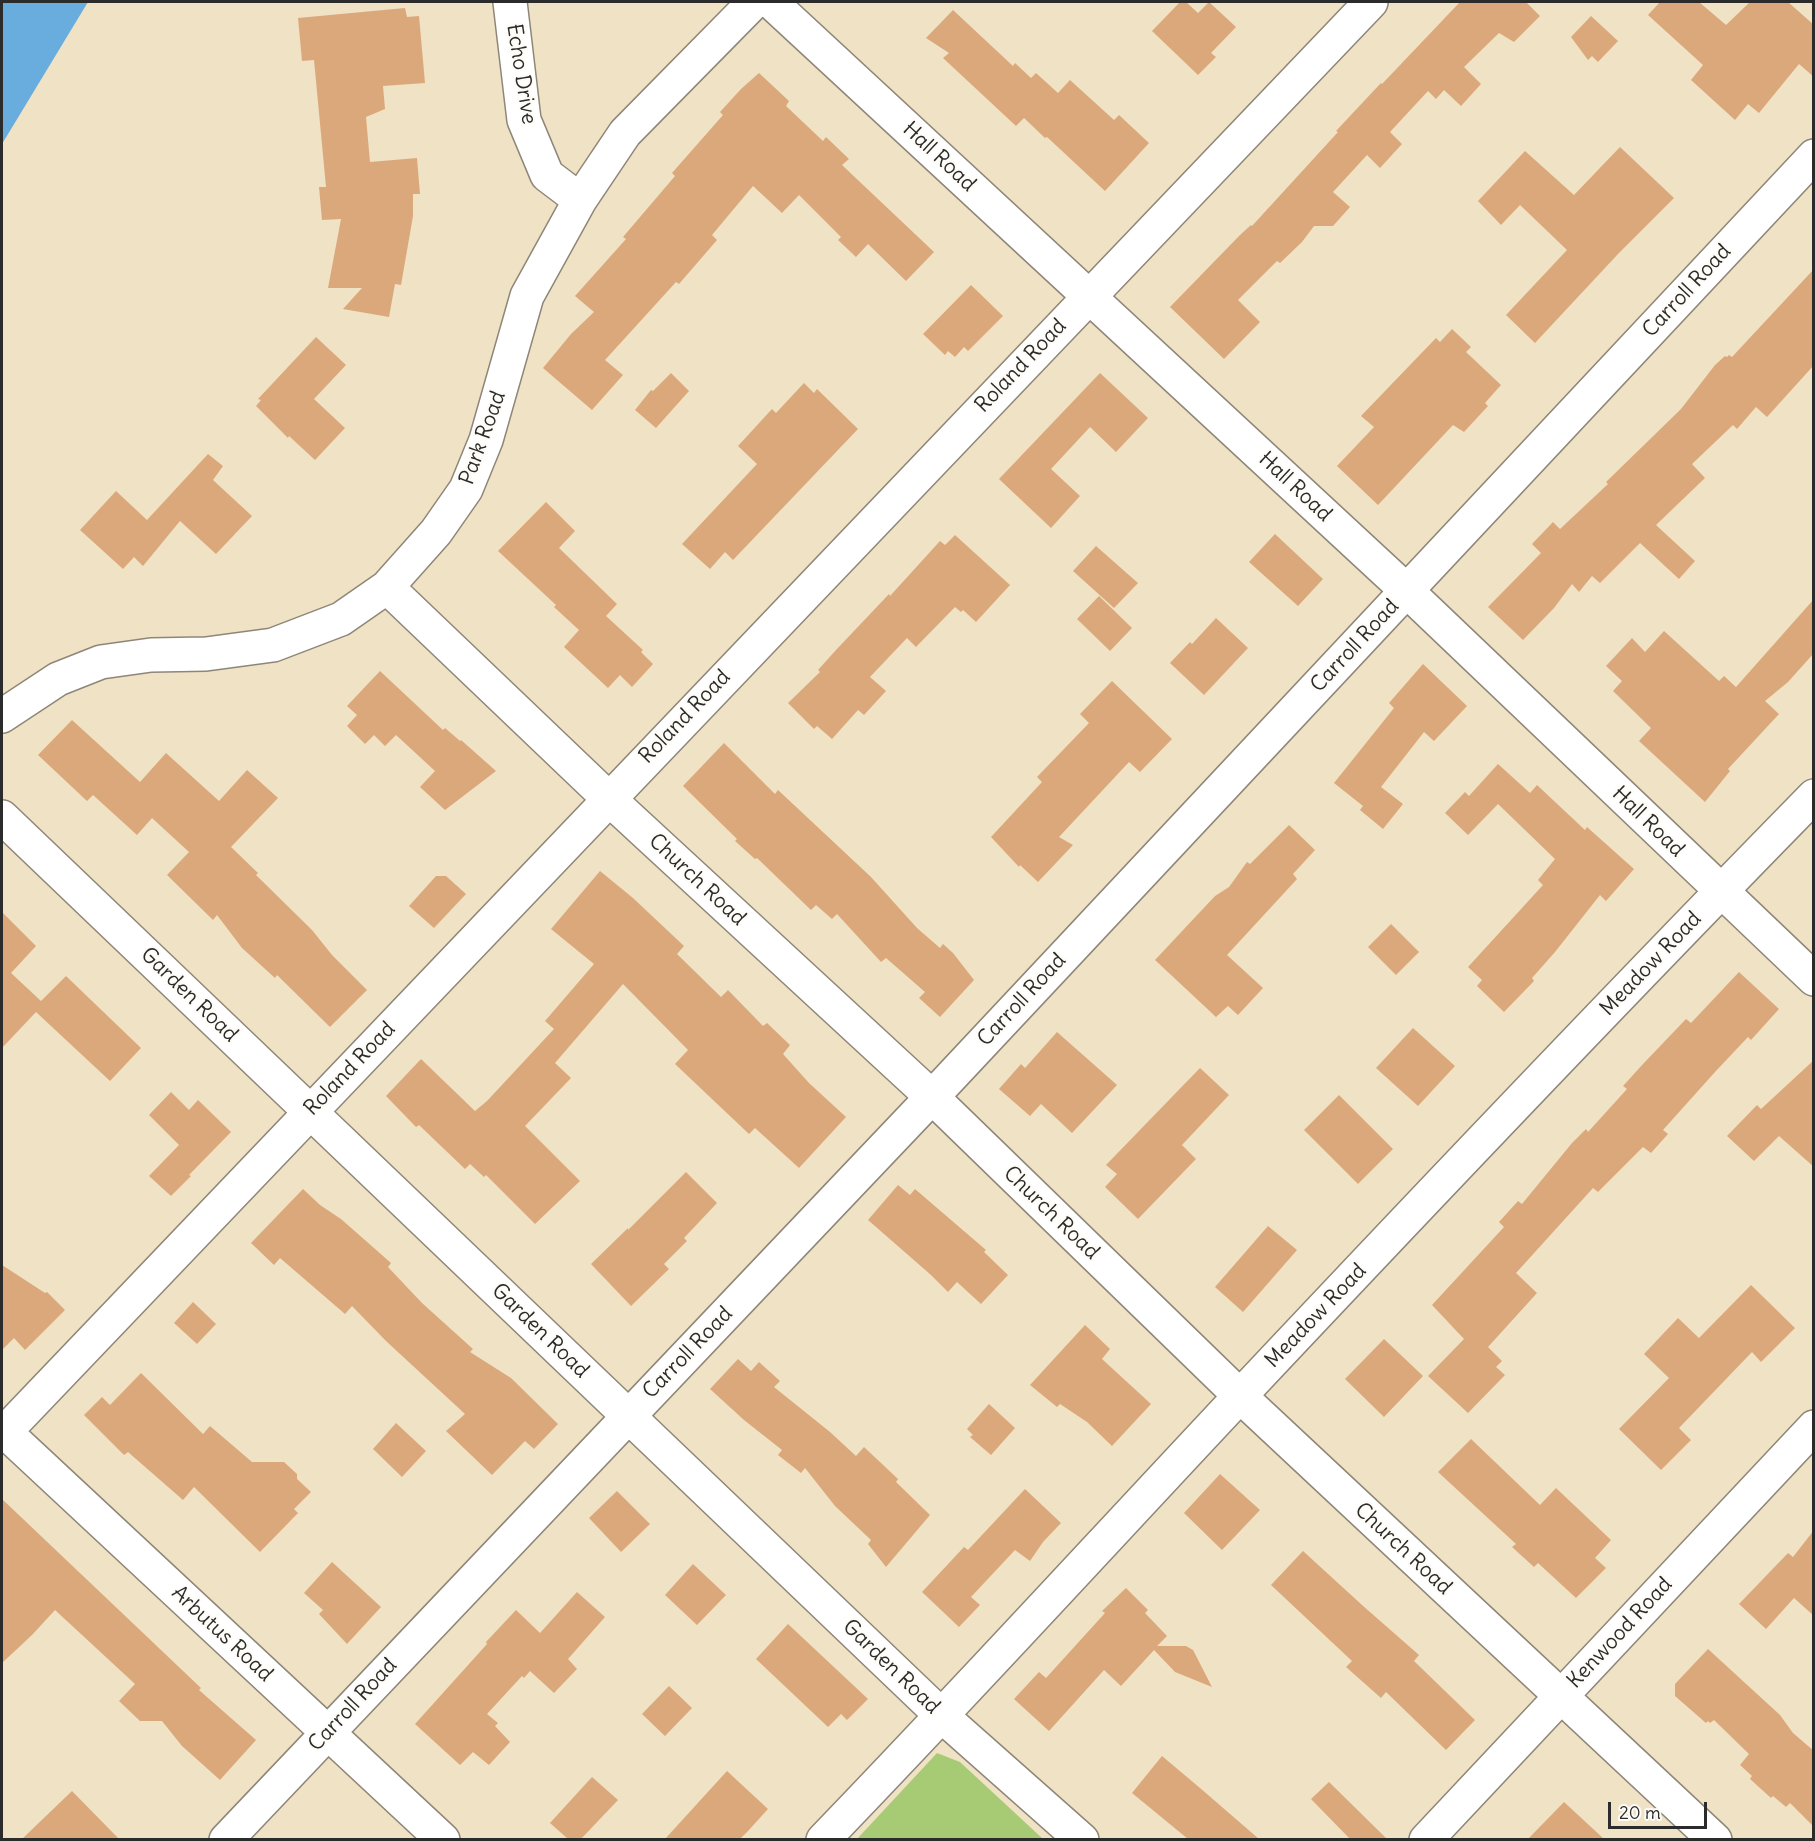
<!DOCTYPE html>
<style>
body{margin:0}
#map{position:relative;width:1815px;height:1841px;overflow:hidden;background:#f0e2c4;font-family:Delius,sans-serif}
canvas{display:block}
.frame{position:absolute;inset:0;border:3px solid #2b2b2b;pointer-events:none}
.scale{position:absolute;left:1608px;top:1802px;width:99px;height:27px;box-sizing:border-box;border:3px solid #2b2b2b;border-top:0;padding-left:8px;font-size:18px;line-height:21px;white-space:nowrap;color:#2b2b2b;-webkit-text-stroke:4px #fdfcf7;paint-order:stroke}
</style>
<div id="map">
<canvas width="1815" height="1841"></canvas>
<div class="frame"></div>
<div class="scale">20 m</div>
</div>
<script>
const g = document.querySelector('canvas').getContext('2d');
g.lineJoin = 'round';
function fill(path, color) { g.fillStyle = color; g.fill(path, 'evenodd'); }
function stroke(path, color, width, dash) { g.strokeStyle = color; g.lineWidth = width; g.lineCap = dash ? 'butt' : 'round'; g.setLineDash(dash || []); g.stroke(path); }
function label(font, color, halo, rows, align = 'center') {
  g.font = font + ' Delius,sans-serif'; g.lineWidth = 4.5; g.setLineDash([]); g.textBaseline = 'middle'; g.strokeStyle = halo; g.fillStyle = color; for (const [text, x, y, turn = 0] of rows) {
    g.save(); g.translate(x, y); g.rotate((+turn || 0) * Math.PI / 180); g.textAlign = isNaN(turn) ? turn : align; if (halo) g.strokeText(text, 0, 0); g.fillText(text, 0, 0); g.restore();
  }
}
fill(new Path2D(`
 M 937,1753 L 960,1762 L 1043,1839 L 857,1839 Z`), '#a7cb74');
fill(new Path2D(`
 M 2,2 L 88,2 L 2,144 Z`), '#68addd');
fill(new Path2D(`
 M 1180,2 L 1186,2 L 1198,13 L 1209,2 L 1236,27 L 1211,53 L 1216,57 L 1198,75 L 1152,31 Z
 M 1460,2 L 1526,2 L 1540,16 L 1514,42 L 1499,33 L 1464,67 L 1481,84 L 1461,106 L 1444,90 L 1436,99 L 1428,91 L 1390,132 L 1402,144 L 1380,168 L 1367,155 L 1333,192 L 1350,207 L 1333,226 L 1314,226 L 1302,242 L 1280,263 L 1277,261 L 1238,300 L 1260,322 L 1224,359 L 1170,307 L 1240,235 L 1251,225 L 1252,226 L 1338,132 L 1336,131 L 1365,100 L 1381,83 L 1382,84 Z
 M 1660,2 L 1699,2 L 1726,25 L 1750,2 L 1788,2 L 1814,25 L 1814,77 L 1799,64 L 1759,113 L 1748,104 L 1735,120 L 1691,80 L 1703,65 L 1648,15 Z
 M 405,8 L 407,17 L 419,16 L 425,83 L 383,86 L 385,109 L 366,117 L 370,162 L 417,158 L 420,194 L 413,194 L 413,216 L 401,285 L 395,284 L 389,317 L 343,309 L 362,288 L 328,288 L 341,219 L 322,220 L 319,187 L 326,187 L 314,60 L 302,61 L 298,18 Z
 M 953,10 L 1013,66 L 1015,63 L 1031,78 L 1036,73 L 1058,93 L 1070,80 L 1114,120 L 1119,115 L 1149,143 L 1105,191 L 1047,137 L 1045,138 L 1024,118 L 1016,126 L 943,58 L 949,53 L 926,38 Z
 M 1591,16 L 1618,41 L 1598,62 L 1592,56 L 1588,60 L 1571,37 Z
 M 759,73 L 789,101 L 786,106 L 823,141 L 826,137 L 849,159 L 842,165 L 934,252 L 906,281 L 868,244 L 856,257 L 838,240 L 841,237 L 799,195 L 782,213 L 753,186 L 712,235 L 717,240 L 679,284 L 676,282 L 605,360 L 623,375 L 592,410 L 543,368 L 571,334 L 594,312 L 575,296 L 626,239 L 623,237 L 675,176 L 672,173 L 723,115 L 720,112 L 741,89 Z
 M 1620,147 L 1674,198 L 1618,254 L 1535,343 L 1506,315 L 1567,250 L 1520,205 L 1501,225 L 1478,201 L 1525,151 L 1574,195 Z
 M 1814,269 L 1814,365 L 1767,417 L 1756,407 L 1737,429 L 1733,425 L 1692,464 L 1705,478 L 1656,525 L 1695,561 L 1679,579 L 1640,543 L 1600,583 L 1592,576 L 1579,592 L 1572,584 L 1554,608 L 1523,640 L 1488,607 L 1541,553 L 1532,544 L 1553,522 L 1560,529 L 1608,484 L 1606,482 L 1681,409 L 1715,365 L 1725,356 L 1727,357 L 1729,355 L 1732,357 Z
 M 971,285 L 1003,316 L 968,351 L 964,347 L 955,357 L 948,351 L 945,355 L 923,334 Z
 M 1452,329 L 1471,347 L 1466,352 L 1501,385 L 1485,403 L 1488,406 L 1464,432 L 1453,425 L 1378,505 L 1337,466 L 1374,427 L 1361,416 L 1436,338 L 1440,342 Z
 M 316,337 L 346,365 L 314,399 L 345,428 L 315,460 L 289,436 L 288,438 L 256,406 L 261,400 L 258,399 Z
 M 671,373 L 689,391 L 656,428 L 635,410 L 651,390 L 653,391 Z
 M 1100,373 L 1148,418 L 1116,452 L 1090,427 L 1051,469 L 1080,496 L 1051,528 L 999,479 Z
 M 804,383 L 814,393 L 817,389 L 858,429 L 733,560 L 725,552 L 710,569 L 682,544 L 757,464 L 738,446 L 772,409 L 776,413 Z
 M 208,454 L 223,466 L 213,480 L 252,516 L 216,554 L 180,521 L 143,566 L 134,557 L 123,569 L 80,530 L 116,491 L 147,520 Z
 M 546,502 L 575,531 L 559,548 L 617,604 L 606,616 L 643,650 L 641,652 L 653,664 L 632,687 L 620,675 L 608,688 L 564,647 L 579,630 L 554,607 L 556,605 L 498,551 Z
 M 1275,534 L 1323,579 L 1298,606 L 1249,562 Z
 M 955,535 L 1010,585 L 976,622 L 963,610 L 961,612 L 955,607 L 916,647 L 907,638 L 870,677 L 886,691 L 864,715 L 858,710 L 832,739 L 817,726 L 814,729 L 788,703 L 820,672 L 818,670 L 836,650 L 889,594 L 890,596 L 940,541 L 945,545 Z
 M 1096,546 L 1138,583 L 1114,608 L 1073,571 Z
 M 1099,596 L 1132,628 L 1110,651 L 1077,619 Z
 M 1814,599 L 1814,653 L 1788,682 L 1765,701 L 1779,714 L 1728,769 L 1730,771 L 1705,802 L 1639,741 L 1651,728 L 1613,691 L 1622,681 L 1606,666 L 1632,638 L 1645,652 L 1664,631 L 1719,681 L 1724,676 L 1736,687 Z
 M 1216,618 L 1248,648 L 1204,695 L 1170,663 L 1190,642 L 1192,644 Z
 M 1423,664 L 1467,706 L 1434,741 L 1424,732 L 1381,787 L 1403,804 L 1383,829 L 1360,810 L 1363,806 L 1334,783 L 1394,708 L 1389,703 Z
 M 380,671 L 443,730 L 445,728 L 460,741 L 461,740 L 496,771 L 445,810 L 420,787 L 435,771 L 396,735 L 385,746 L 374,735 L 365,744 L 347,726 L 357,715 L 347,706 Z
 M 1112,681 L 1172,739 L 1140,772 L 1129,762 L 1059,837 L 1073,845 L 1038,882 L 1020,865 L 1019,867 L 991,837 L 1042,782 L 1037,777 L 1089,723 L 1080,714 Z
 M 72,720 L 140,782 L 166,753 L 219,801 L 247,770 L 278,798 L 231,847 L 258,873 L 256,875 L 312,930 L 332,955 L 367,990 L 330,1027 L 277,975 L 275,978 L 242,948 L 217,915 L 213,920 L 167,875 L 189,852 L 152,818 L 137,835 L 93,795 L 87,801 L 38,755 Z
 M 724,743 L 775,794 L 778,790 L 871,877 L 917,928 L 940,948 L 943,944 L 953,953 L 974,980 L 940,1017 L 919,998 L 925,992 L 886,958 L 881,962 L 837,914 L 832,919 L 816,905 L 811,910 L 757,858 L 755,859 L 735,841 L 737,839 L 683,786 Z
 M 1498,764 L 1530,793 L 1537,785 L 1585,830 L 1587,827 L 1634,869 L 1606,901 L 1600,895 L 1555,952 L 1532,978 L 1534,981 L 1504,1012 L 1477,986 L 1482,980 L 1468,967 L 1543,885 L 1538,880 L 1555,859 L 1498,804 L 1468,835 L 1445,813 L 1465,792 L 1469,796 Z
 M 1289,825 L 1315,850 L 1293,874 L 1297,879 L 1227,955 L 1263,988 L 1238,1015 L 1228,1006 L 1216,1017 L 1155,960 L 1215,896 L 1229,887 L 1247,862 L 1250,864 Z
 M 600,871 L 633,898 L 684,946 L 677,954 L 721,997 L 728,990 L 763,1026 L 767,1023 L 790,1045 L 783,1054 L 809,1083 L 846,1117 L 799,1168 L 755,1128 L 749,1134 L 675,1064 L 688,1050 L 623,984 L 555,1063 L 571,1078 L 525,1126 L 580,1181 L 535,1224 L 486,1175 L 484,1177 L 470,1164 L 465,1169 L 419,1125 L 416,1127 L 386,1096 L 421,1059 L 475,1111 L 487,1101 L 554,1029 L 545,1021 L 594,964 L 551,929 Z
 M 436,876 L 446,876 L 466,894 L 434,928 L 409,906 Z
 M 2,912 L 36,946 L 11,973 L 41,1001 L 66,976 L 141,1048 L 110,1081 L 36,1012 L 2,1048 Z
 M 1391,924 L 1419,952 L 1396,975 L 1368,947 Z
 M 1739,972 L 1779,1009 L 1751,1040 L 1748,1037 L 1715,1072 L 1663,1130 L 1668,1134 L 1651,1153 L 1643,1147 L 1598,1192 L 1593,1188 L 1516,1273 L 1537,1293 L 1488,1347 L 1502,1361 L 1496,1367 L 1505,1375 L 1468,1413 L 1428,1376 L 1464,1339 L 1432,1305 L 1504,1227 L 1499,1222 L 1518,1201 L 1522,1204 L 1572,1143 L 1586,1129 L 1588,1132 L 1627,1089 L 1623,1086 L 1643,1064 L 1686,1019 L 1691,1023 Z
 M 1413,1028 L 1455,1066 L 1418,1106 L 1376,1068 Z
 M 1057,1032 L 1117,1085 L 1072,1133 L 1041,1104 L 1030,1116 L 999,1089 L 1021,1064 L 1025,1068 Z
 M 1814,1060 L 1814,1167 L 1779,1136 L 1754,1161 L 1727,1136 L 1757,1105 L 1761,1109 Z
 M 1200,1068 L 1229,1095 L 1182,1145 L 1196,1159 L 1138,1219 L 1105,1187 L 1117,1174 L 1106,1165 Z
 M 171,1092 L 189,1110 L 198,1100 L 231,1132 L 189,1175 L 191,1176 L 171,1196 L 149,1176 L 179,1145 L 149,1115 Z
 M 1339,1095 L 1393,1149 L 1358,1184 L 1304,1130 Z
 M 686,1172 L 717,1203 L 684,1238 L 687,1241 L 664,1264 L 669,1269 L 631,1306 L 591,1264 L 628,1228 L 628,1230 Z
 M 898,1185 L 910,1195 L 915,1189 L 986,1250 L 984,1252 L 1008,1275 L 981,1304 L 957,1282 L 948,1292 L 931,1275 L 868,1220 Z
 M 303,1189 L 320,1205 L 341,1219 L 391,1263 L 388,1267 L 422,1303 L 473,1349 L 470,1352 L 511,1378 L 558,1424 L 534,1449 L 525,1441 L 492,1475 L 446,1431 L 465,1414 L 386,1341 L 352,1306 L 345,1314 L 280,1258 L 274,1265 L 251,1243 Z
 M 1268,1226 L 1297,1250 L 1243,1312 L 1215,1287 Z
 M 2,1265 L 45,1293 L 47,1292 L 65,1310 L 25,1350 L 14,1338 L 2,1350 Z
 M 1751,1285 L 1795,1328 L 1761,1362 L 1752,1352 L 1679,1428 L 1691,1440 L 1661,1470 L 1619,1429 L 1669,1378 L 1644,1354 L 1678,1318 L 1699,1338 Z
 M 193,1302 L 216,1324 L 197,1344 L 174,1323 Z
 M 1085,1325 L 1110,1349 L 1102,1359 L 1151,1404 L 1112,1446 L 1087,1422 L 1060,1404 L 1057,1407 L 1030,1385 Z
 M 1384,1339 L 1423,1376 L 1384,1417 L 1345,1379 Z
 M 738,1359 L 751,1371 L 759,1362 L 780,1381 L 774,1387 L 830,1432 L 856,1456 L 864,1447 L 898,1479 L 896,1482 L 930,1515 L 886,1567 L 868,1544 L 871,1540 L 835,1506 L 805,1468 L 801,1473 L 778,1455 L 782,1450 L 744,1420 L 710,1389 Z
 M 141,1373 L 203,1434 L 210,1426 L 252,1462 L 284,1462 L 297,1474 L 297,1479 L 311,1492 L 294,1509 L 298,1513 L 260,1552 L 194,1487 L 183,1500 L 128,1452 L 124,1455 L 84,1415 L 102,1397 L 110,1405 Z
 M 989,1404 L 1015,1428 L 991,1455 L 970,1437 L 973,1435 L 967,1429 Z
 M 396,1423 L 426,1451 L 402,1477 L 373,1449 Z
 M 1471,1439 L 1540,1505 L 1556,1488 L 1611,1540 L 1595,1558 L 1606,1568 L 1576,1598 L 1538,1563 L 1534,1567 L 1512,1547 L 1516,1544 L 1438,1472 Z
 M 1220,1474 L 1260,1510 L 1222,1550 L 1184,1513 Z
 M 1025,1489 L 1061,1523 L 1043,1542 L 1030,1561 L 1015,1550 L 971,1597 L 980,1605 L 959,1627 L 922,1592 L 964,1547 L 968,1550 Z
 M 617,1491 L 650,1524 L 621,1552 L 589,1518 Z
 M 2,1499 L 201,1688 L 199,1690 L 256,1740 L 220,1780 L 182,1746 L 162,1721 L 140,1721 L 119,1701 L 135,1684 L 55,1610 L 32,1635 L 2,1663 Z
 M 1814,1530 L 1814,1616 L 1794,1598 L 1766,1629 L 1739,1604 L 1788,1553 L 1793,1557 Z
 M 1303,1551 L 1362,1605 L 1419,1655 L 1414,1661 L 1475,1720 L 1446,1750 L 1386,1692 L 1381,1698 L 1346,1667 L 1352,1661 L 1271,1585 Z
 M 332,1562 L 381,1607 L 347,1644 L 319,1614 L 323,1610 L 304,1593 Z
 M 693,1564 L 726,1595 L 697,1625 L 665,1595 Z
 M 1126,1588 L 1148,1610 L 1145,1613 L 1167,1636 L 1157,1646 L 1186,1646 L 1193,1650 L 1212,1687 L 1175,1672 L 1154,1650 L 1121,1686 L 1104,1670 L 1049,1731 L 1014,1699 L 1039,1672 L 1046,1678 L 1105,1613 L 1102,1611 Z
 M 577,1592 L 605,1617 L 568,1659 L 577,1669 L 554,1693 L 530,1671 L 524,1678 L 522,1676 L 487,1714 L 498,1723 L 495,1726 L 510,1742 L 489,1765 L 473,1752 L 460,1765 L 415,1724 L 487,1644 L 486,1642 L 516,1610 L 540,1633 Z
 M 788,1624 L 868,1699 L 847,1720 L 841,1714 L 828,1727 L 756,1659 Z
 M 1708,1649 L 1780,1715 L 1793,1733 L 1814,1751 L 1814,1827 L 1790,1803 L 1786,1807 L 1773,1796 L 1771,1798 L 1750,1779 L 1752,1776 L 1740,1765 L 1749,1754 L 1714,1720 L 1710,1723 L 1708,1721 L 1706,1723 L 1675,1696 L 1675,1684 Z
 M 669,1686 L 692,1708 L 665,1736 L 642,1714 Z
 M 1162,1756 L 1200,1788 L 1259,1839 L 1188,1839 L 1132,1793 Z
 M 727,1771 L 768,1809 L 748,1831 L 740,1839 L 665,1839 Z
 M 592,1777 L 618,1800 L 581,1839 L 568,1839 L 550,1823 Z
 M 1329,1782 L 1387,1839 L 1350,1839 L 1311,1799 Z
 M 72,1791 L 119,1839 L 22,1839 Z
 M 1564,1802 L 1604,1839 L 1528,1839 Z`), '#dba87b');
const minor = new Path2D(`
 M 510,2 L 524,120 L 547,175 L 580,200
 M 771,2 L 1407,591 L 1814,979
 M 387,587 L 608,798 L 932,1097 L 1240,1396 L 1715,1840
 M 2,716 L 58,679 L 101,662 L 151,655 L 206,654 L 273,645 L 341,619 L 387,587 L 436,532 L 466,489 L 486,440 L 527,296 L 580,200 L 625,133 L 754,2
 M 2,817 L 942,1716 L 1082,1840
 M 2,1429 L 443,1840
 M 2,1435 L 1371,2
 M 226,1840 L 932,1097 L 1814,156
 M 823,1840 C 964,1694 1100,1545 1239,1397 C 1429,1195 1620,994 1814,796
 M 1426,1840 L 1814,1427`);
stroke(minor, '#8e8678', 36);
stroke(minor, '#fff', 33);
label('21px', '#2b2b2b', '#fdfcf7', [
 ["Echo Drive",521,74,81],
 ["Hall Road",939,157,43],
 ["Carroll Road",1687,291,-47],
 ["Roland Road",1021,366,-46],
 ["Park Road",483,438,-70],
 ["Hall Road",1295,487,43],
 ["Carroll Road",1355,646,-47],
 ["Roland Road",685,717,-46],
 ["Hall Road",1648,822,44],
 ["Church Road",697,880,43],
 ["Meadow Road",1651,964,-46],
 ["Garden Road",189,995,44],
 ["Carroll Road",1022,1000,-47],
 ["Roland Road",350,1069,-46],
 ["Church Road",1051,1213,44],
 ["Meadow Road",1316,1316,-46],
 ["Garden Road",540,1331,44],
 ["Carroll Road",688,1353,-46],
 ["Church Road",1403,1549,43],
 ["Kenwood Road",1620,1633,-47],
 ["Arbutus Road",222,1634,43],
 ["Garden Road",891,1667,44],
 ["Carroll Road",353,1705,-47]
]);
</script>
